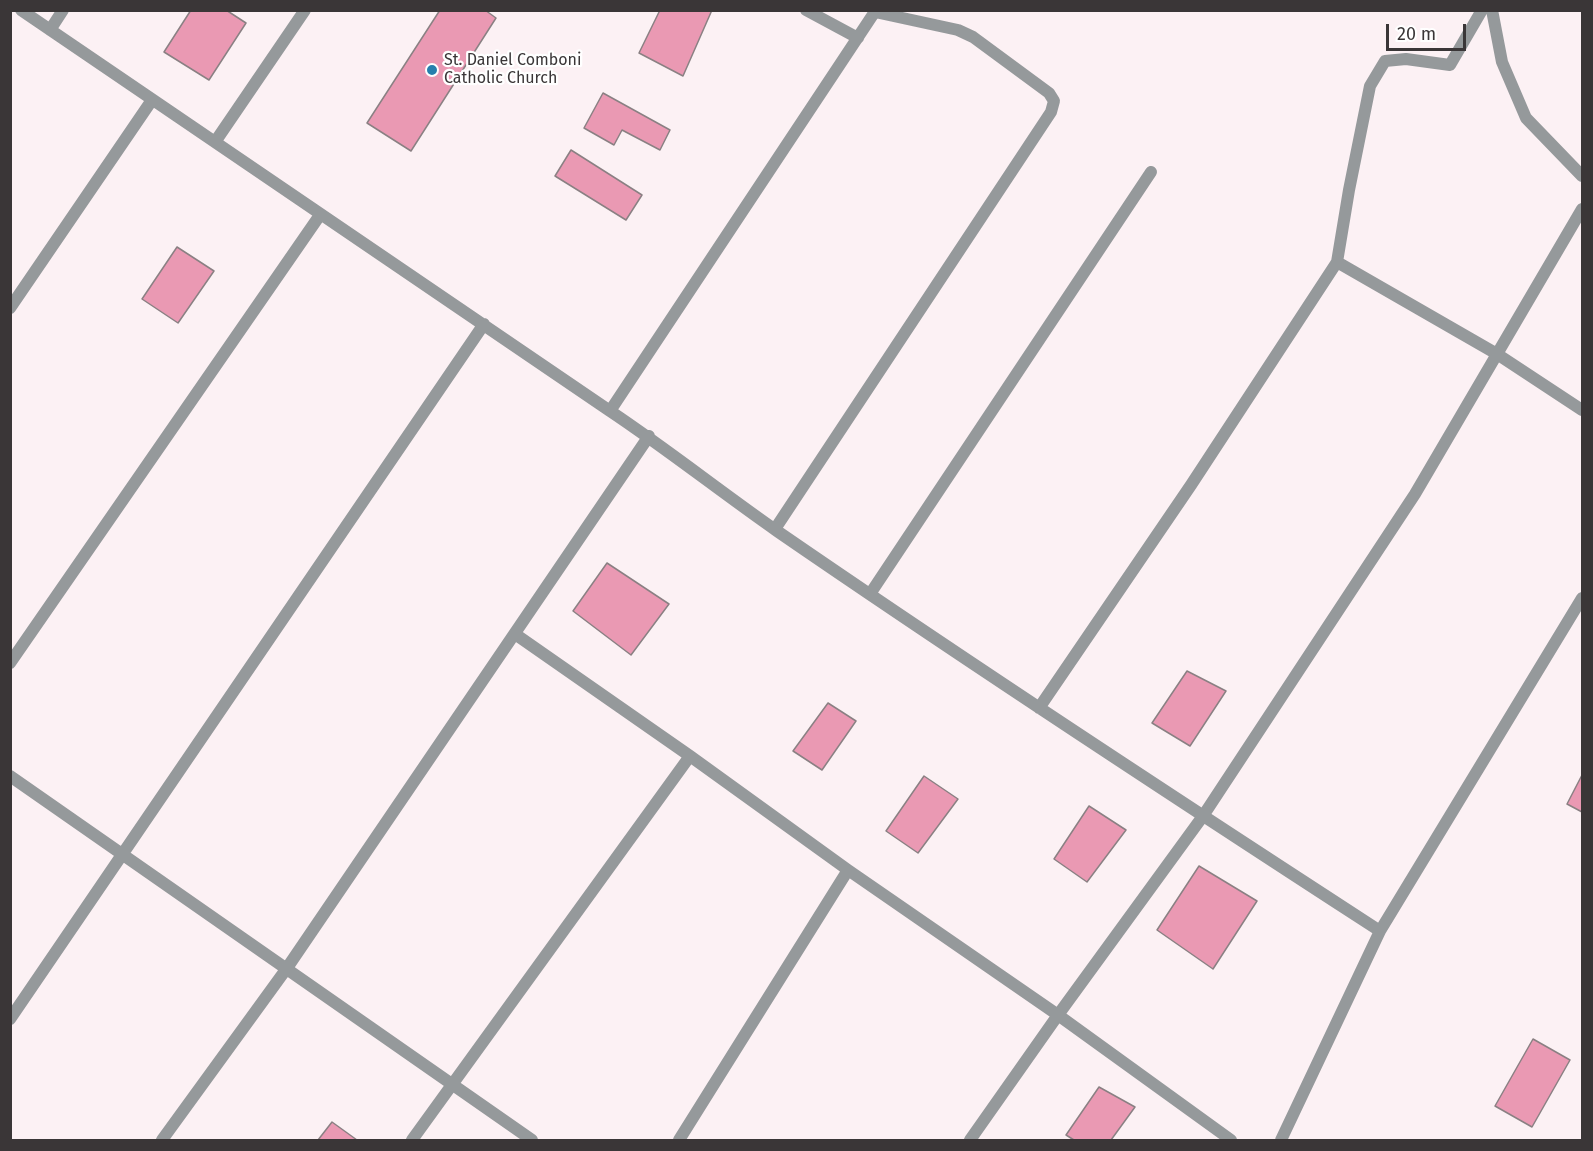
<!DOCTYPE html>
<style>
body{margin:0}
#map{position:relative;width:1593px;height:1151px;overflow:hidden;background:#fcf1f4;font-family:"Fira Sans",sans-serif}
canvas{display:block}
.frame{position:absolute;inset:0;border:12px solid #3a3637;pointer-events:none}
.scale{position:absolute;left:1386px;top:24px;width:80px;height:27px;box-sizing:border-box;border:3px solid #3a3637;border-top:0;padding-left:8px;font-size:18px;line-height:21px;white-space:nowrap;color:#3a3637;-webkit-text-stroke:4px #fff;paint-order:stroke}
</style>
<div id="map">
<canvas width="1593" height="1151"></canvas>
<div class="frame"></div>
<div class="scale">20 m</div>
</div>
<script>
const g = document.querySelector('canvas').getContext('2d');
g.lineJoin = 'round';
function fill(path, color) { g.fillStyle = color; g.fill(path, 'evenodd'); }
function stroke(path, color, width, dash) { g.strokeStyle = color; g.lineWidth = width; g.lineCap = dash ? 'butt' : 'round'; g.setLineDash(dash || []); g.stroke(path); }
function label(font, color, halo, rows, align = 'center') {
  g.font = font + ' "Fira Sans",sans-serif'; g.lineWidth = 4.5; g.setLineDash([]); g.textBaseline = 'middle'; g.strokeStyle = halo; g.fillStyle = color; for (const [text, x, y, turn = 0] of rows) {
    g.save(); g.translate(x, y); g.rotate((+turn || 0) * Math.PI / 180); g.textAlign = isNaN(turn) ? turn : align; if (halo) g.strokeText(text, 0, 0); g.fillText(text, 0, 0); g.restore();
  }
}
const building = new Path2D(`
 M 191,10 L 226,10 L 246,23 L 209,80 L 164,52 Z
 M 440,10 L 485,10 L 496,18 L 411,151 L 367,123 Z
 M 660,10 L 712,10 L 683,76 L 639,53 Z
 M 603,93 L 670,130 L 660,150 L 622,130 L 614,145 L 584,128 Z
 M 571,150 L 642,195 L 626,220 L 555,176 Z
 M 177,247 L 214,271 L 178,323 L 142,299 Z
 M 607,563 L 669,604 L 631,655 L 573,611 Z
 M 1187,671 L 1226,691 L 1190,746 L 1152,723 Z
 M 828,703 L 856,721 L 822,770 L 793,751 Z
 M 1582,775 L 1582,812 L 1567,804 Z
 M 924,776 L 958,799 L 918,853 L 886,831 Z
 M 1089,806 L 1126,830 L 1087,882 L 1054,859 Z
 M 1199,866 L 1257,901 L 1213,969 L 1157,930 Z
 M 1533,1039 L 1570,1060 L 1532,1127 L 1495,1106 Z
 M 1099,1087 L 1135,1107 L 1111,1140 L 1074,1140 L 1066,1135 Z
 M 332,1122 L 357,1140 L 318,1140 Z`);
fill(building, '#ea99b3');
stroke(building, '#8a8083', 1.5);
stroke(new Path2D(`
 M 21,10 L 610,411
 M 806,10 L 858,38
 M 876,10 L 610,411 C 667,449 721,492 777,531 C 976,668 1178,800 1380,931
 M 1482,10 L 1450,65 L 1406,59 L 1385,61 L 1370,86 L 1349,190 L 1337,262 L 1497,354 L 1582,410
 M 1492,10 L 1502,62 L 1526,118 L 1582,176
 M 50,30 L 63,10
 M 215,142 L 305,10
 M 10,308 L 152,100
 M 775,529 L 1051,112 L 1054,101 L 1049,93 L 973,37 L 958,30 L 875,12
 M 870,594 L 1151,172
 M 515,634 L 690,756 L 848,870 L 1058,1015 L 1231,1140
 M 10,663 L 320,215
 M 1039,708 L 1191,485 L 1337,262
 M 10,776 L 532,1140
 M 10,1019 L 484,324
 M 162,1140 L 287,968 L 649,436
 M 412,1140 L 690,756
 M 679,1140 L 848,870
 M 970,1140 L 1058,1015 L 1203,816 L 1415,494 L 1582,209
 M 1281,1140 L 1380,931 L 1582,598`), '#95999b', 12);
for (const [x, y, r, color] of [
 [432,70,6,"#267fad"]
]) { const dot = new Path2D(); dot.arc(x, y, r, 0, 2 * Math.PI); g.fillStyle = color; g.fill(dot); stroke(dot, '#fff', 2); }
label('16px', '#3a3637', '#fff', [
 ["St. Daniel Comboni",444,61],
 ["Catholic Church",444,79]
], 'left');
</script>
